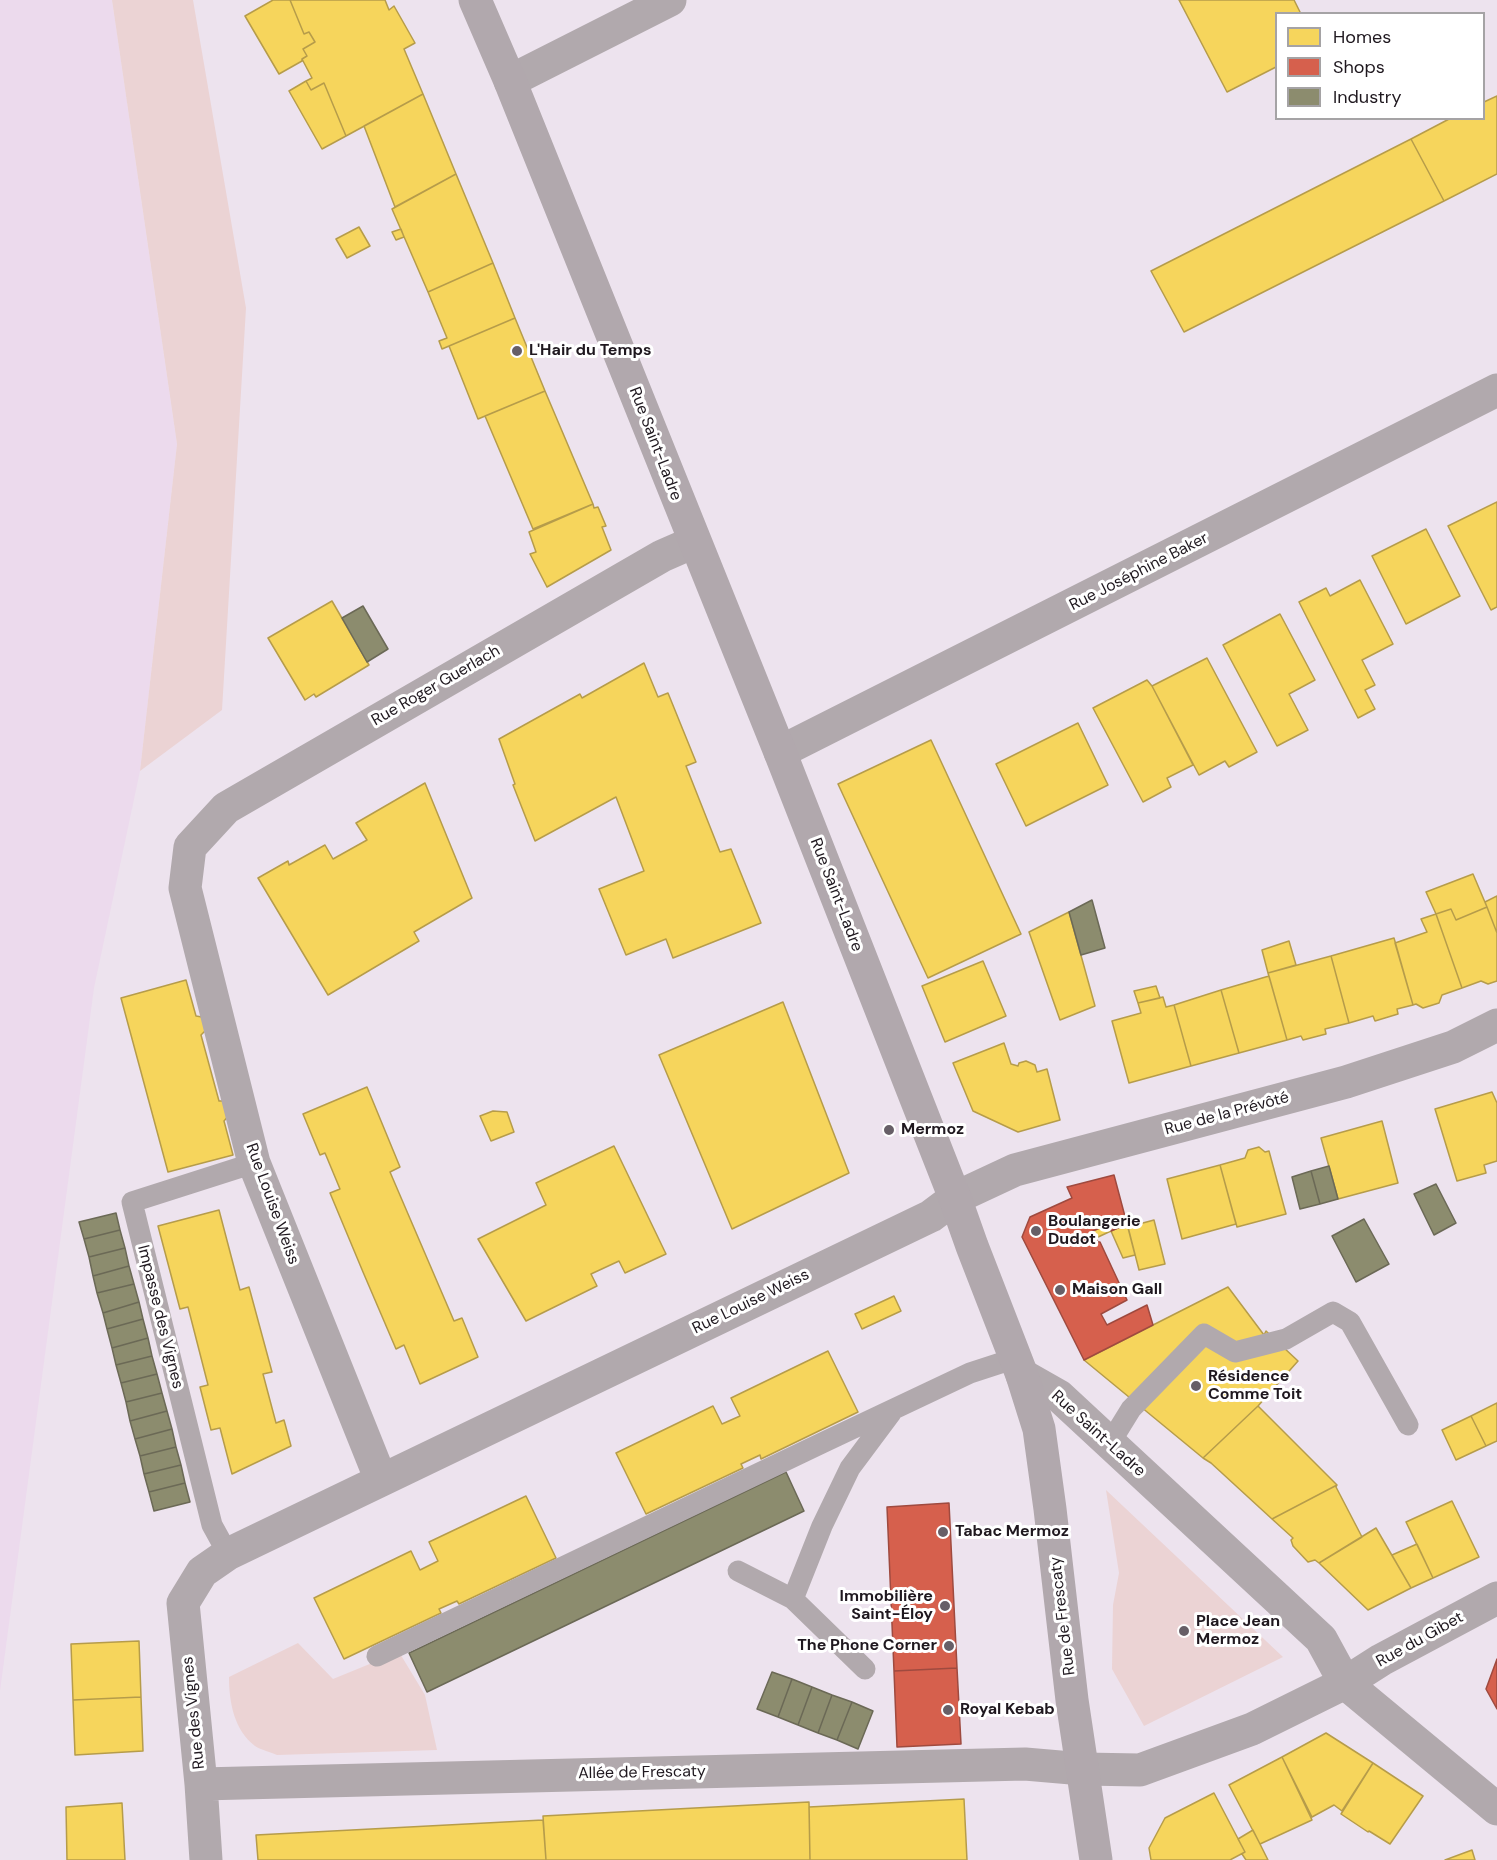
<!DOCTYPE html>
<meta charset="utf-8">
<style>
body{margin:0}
#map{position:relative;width:1497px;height:1860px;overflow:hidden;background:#ede3ee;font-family:"DM Sans",sans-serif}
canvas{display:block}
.legend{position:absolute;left:1275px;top:12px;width:210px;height:108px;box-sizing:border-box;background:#fff;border:2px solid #a5a3a5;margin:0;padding:8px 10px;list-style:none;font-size:18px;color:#1f181f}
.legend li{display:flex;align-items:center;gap:12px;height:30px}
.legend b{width:30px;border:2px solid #a5a3a5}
</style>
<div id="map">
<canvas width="1497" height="1860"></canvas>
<ul class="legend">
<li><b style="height:16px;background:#f6d55c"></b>Homes</li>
<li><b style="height:16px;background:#d6604d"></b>Shops</li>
<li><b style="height:16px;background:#8c8c6e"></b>Industry</li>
</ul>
</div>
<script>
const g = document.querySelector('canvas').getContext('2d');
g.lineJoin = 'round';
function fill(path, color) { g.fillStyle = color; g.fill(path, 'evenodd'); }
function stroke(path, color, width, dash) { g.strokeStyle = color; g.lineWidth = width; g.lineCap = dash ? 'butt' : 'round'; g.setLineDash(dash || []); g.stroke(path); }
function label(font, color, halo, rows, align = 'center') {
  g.font = font + ' "DM Sans",sans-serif'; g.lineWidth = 6; g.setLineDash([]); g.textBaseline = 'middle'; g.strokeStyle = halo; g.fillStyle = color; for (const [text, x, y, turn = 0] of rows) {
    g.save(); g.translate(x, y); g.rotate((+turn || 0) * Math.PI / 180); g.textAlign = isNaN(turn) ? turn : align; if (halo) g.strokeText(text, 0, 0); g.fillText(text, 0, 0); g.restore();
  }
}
fill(new Path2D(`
 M 0,0 L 112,0 L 177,444 L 140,771 L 94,988 L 0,1691 Z`), '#ecdaed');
fill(new Path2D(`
 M 112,0 L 193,0 L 246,308 L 222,710 L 140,771 L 177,444 Z
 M 1106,1490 L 1283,1657 L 1144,1726 L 1112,1669 L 1113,1605 L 1119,1573 Z
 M 298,1643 L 333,1679 L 399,1652 L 425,1695 L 437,1750 L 277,1755 C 271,1752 261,1750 255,1746 C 234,1730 229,1702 229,1677 Z`), '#ebd3d4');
const homes = new Path2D(`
 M 273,0 L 290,0 L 304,34 L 309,32 L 315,42 L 303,49 L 307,56 L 302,59 L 302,61 L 279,74 L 245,16 Z
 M 290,0 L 385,0 L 389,10 L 394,6 L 415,43 L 404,49 L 423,94 L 346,136 L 324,83 L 311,90 L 306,81 L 312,78 L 302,59 L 307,56 L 303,49 L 315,42 L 309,32 L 304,34 Z
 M 1179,0 L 1294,0 L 1301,14 L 1276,14 L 1276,67 L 1227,92 Z
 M 306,81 L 311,90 L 324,83 L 346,136 L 322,149 L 289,91 Z
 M 423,94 L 456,174 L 395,207 L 364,126 Z
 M 1497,96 L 1497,174 L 1444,201 L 1411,139 L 1451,118 L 1484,118 L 1484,102 Z
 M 1411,139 L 1444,201 L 1184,332 L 1151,271 Z
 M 456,174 L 493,263 L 428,292 L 392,209 Z
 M 359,227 L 370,246 L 347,258 L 336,239 Z
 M 401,229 L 404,237 L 396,240 L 392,232 Z
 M 493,263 L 515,318 L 442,349 L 439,341 L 447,338 L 428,292 Z
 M 515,318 L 545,391 L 478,419 L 449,346 Z
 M 545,391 L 593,504 L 533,529 L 485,416 Z
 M 1497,502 L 1497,607 L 1491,610 L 1448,526 Z
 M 593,504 L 594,508 L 598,507 L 606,526 L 602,527 L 611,550 L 547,587 L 530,554 L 536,552 L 529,532 Z
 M 1426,529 L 1460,596 L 1406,624 L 1372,556 Z
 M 1360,580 L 1393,644 L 1362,660 L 1375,685 L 1365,690 L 1375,709 L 1358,718 L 1299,602 L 1326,588 L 1330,596 Z
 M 332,601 L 369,665 L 316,697 L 314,694 L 305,700 L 268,638 Z
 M 1280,614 L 1315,680 L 1289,694 L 1308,730 L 1277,746 L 1223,645 Z
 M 1207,658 L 1257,752 L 1229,767 L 1225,761 L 1199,775 L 1152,686 Z
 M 644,663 L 658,697 L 668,693 L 696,762 L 686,766 L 720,852 L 731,849 L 761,923 L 673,958 L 666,939 L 626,955 L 599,889 L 644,871 L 616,797 L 535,841 L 513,785 L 515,784 L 499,739 L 580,694 L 582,698 Z
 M 1147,680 L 1152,686 L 1193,765 L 1167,778 L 1171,787 L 1143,802 L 1093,708 Z
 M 1078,723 L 1108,785 L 1026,826 L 996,764 Z
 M 931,740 L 1021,934 L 928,978 L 838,784 Z
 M 425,783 L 472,898 L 414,932 L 419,941 L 328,995 L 258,878 L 288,861 L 289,865 L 325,845 L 333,859 L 367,840 L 356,823 Z
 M 1473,874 L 1487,907 L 1456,920 L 1451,909 L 1436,914 L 1426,892 Z
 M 1497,896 L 1497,933 L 1485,902 Z
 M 1487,907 L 1497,933 L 1497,981 L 1488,984 L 1481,981 L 1462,988 L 1436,914 L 1451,909 L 1456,920 Z
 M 1069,912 L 1095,1006 L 1060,1020 L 1029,932 Z
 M 1436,914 L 1462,988 L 1442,995 L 1439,1003 L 1423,1008 L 1416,1004 L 1413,1005 L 1395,943 L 1427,932 L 1421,919 Z
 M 1394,938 L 1413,1005 L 1397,1009 L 1398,1014 L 1375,1021 L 1373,1016 L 1349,1023 L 1331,956 Z
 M 1289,941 L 1296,965 L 1268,973 L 1262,950 Z
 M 1331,956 L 1349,1023 L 1325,1029 L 1326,1034 L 1303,1040 L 1301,1036 L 1287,1040 L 1268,973 Z
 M 983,961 L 1006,1016 L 945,1042 L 922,986 Z
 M 1269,976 L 1287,1040 L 1239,1053 L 1221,990 Z
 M 186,980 L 196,1016 L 202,1017 L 206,1030 L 201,1035 L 219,1101 L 225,1101 L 229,1115 L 224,1121 L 233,1155 L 168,1172 L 121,998 Z
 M 1156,986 L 1160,998 L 1138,1003 L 1134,991 Z
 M 1221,990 L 1239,1053 L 1191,1066 L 1174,1005 Z
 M 1163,997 L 1166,1007 L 1174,1005 L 1191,1066 L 1129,1083 L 1112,1021 L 1141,1013 L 1138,1003 Z
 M 783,1002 L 849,1173 L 732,1229 L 659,1055 Z
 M 1004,1043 L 1011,1064 L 1018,1066 L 1019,1063 L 1026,1061 L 1035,1065 L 1037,1072 L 1047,1069 L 1060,1120 L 1018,1132 L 973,1111 L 953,1063 Z
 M 367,1087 L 400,1167 L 390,1172 L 454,1321 L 462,1318 L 478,1357 L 420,1384 L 404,1345 L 396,1349 L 363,1272 L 330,1193 L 340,1189 L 325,1153 L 320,1155 L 303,1114 Z
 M 1492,1092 L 1497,1103 L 1497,1161 L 1484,1165 L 1486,1173 L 1457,1181 L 1435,1109 Z
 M 493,1111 L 507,1112 L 514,1132 L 491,1141 L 480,1116 Z
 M 1382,1121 L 1398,1183 L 1338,1199 L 1321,1138 Z
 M 614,1146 L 666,1254 L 625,1273 L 619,1261 L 591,1274 L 597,1286 L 526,1321 L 478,1239 L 546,1205 L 536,1183 Z
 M 1259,1147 L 1265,1152 L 1269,1151 L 1286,1214 L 1237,1227 L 1220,1165 L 1245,1158 L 1248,1150 Z
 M 1220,1165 L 1236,1224 L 1182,1239 L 1167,1179 Z
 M 219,1210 L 240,1290 L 249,1287 L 272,1372 L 263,1374 L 276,1423 L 284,1420 L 291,1446 L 232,1474 L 220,1428 L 211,1430 L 200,1387 L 208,1385 L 188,1307 L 180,1309 L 158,1226 Z
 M 1154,1220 L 1165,1264 L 1139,1270 L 1128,1227 Z
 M 1108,1224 L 1111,1231 L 1096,1238 L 1093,1231 Z
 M 1127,1224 L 1135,1255 L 1123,1258 L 1111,1231 Z
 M 1228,1287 L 1264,1335 L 1266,1331 L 1298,1361 L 1258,1406 L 1203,1458 L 1084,1360 Z
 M 894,1296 L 901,1311 L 862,1329 L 855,1314 Z
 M 828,1351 L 858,1412 L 761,1459 L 760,1455 L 741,1464 L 743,1468 L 646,1514 L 616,1453 L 713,1406 L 722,1424 L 740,1416 L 731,1398 Z
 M 1497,1403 L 1497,1441 L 1486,1446 L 1471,1416 Z
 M 1258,1406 L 1337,1485 L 1272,1519 L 1211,1463 L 1203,1458 Z
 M 1471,1416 L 1486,1446 L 1456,1460 L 1442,1430 Z
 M 1337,1485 L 1336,1487 L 1362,1537 L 1319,1563 L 1315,1560 L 1308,1562 L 1293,1546 L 1291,1540 L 1293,1538 L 1272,1519 Z
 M 526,1496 L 556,1558 L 459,1604 L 457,1601 L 439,1609 L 441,1613 L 344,1659 L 314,1598 L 411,1551 L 420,1570 L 438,1561 L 429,1542 Z
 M 1452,1501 L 1479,1557 L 1433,1578 L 1406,1522 Z
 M 1376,1528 L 1411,1588 L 1368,1610 L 1319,1563 Z
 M 1417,1544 L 1433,1578 L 1411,1588 L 1392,1555 Z
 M 139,1641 L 141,1697 L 73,1700 L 71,1644 Z
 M 141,1697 L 143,1751 L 75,1755 L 73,1700 Z
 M 1326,1733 L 1373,1763 L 1342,1811 L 1334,1805 L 1312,1817 L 1282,1757 Z
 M 1282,1757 L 1312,1820 L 1260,1844 L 1229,1785 Z
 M 1373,1763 L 1423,1796 L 1390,1844 L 1369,1831 L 1368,1832 L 1341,1814 Z
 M 1214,1793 L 1245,1852 L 1230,1860 L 1151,1860 L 1149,1848 L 1165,1818 Z
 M 964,1799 L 967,1860 L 810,1860 L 809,1807 Z
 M 809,1802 L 810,1860 L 546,1860 L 543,1816 Z
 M 122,1803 L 125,1860 L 67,1860 L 66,1807 Z
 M 543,1820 L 546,1860 L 258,1860 L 256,1835 Z
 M 1253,1830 L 1268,1860 L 1246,1860 L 1242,1854 L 1245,1852 L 1238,1839 Z
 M 1472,1850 L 1475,1860 L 1445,1860 Z`);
fill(homes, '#f6d55c');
stroke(homes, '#b69c4a', 1.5);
const shops = new Path2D(`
 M 1114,1175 L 1127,1224 L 1111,1231 L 1108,1224 L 1093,1231 L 1098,1242 L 1100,1242 L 1127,1300 L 1101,1314 L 1107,1325 L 1147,1305 L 1153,1325 L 1084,1360 L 1022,1237 L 1030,1217 L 1072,1198 L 1067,1187 Z
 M 949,1503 L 957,1668 L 894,1671 L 887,1507 Z
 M 1497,1659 L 1497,1709 L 1486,1689 Z
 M 957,1668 L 961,1744 L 897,1747 L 894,1671 Z`);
fill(shops, '#d6604d');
stroke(shops, '#9f4a3f', 1.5);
const industry = new Path2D(`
 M 363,606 L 388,649 L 367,662 L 342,618 Z
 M 1092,900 L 1105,948 L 1081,955 L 1069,912 Z
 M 1329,1166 L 1338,1199 L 1320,1204 L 1311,1171 Z
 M 1311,1171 L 1320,1204 L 1300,1209 L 1292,1177 Z
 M 1436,1184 L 1456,1223 L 1434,1235 L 1414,1194 Z
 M 116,1213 L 120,1230 L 84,1239 L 79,1222 Z
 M 1364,1219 L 1389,1264 L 1356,1282 L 1332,1236 Z
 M 120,1230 L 125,1248 L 89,1257 L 84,1239 Z
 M 125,1248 L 129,1266 L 93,1276 L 89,1257 Z
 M 129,1266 L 134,1284 L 97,1293 L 93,1276 Z
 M 134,1284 L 139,1302 L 103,1313 L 97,1293 Z
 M 139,1302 L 143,1319 L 107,1329 L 103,1313 Z
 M 143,1319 L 148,1338 L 112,1348 L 107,1329 Z
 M 148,1338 L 152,1356 L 116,1365 L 112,1348 Z
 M 152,1356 L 157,1374 L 121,1383 L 116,1365 Z
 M 157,1374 L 162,1393 L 126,1402 L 121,1383 Z
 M 162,1393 L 167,1411 L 130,1421 L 126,1402 Z
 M 167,1411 L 172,1429 L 135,1439 L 130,1421 Z
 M 172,1429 L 176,1447 L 140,1456 L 135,1439 Z
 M 176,1447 L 181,1465 L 144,1474 L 140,1456 Z
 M 181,1465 L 185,1483 L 149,1492 L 144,1474 Z
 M 786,1472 L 804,1511 L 427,1692 L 409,1653 Z
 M 185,1483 L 190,1502 L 154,1511 L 149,1492 Z
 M 772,1672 L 792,1679 L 778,1717 L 757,1709 Z
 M 792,1679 L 812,1687 L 798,1725 L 778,1717 Z
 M 812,1687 L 832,1695 L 818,1733 L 798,1725 Z
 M 832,1695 L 852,1702 L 837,1740 L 818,1733 Z
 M 852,1702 L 873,1711 L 858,1749 L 837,1740 Z`);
fill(industry, '#8c8c6e');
stroke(industry, '#6b6956', 1.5);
stroke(new Path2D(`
 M 1110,1443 L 1131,1409 L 1204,1334 L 1235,1352 L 1286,1339 L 1333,1312 L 1350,1322 L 1408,1425
 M 228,1554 L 212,1525 L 132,1202 L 254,1163
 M 738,1571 L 793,1599 L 865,1669
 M 793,1599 L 822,1526 L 850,1468 L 891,1413
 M 377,1656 L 822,1443 L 970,1373 L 1016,1358`), '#b1a9ad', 21);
stroke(new Path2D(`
 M 510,81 L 670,0
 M 780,752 L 1497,390
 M 1022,1375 L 1059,1396 L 1321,1639 L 1345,1683 L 1497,1809
 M 381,1480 L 254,1163 L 185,888 L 190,847 L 226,808 L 662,556 L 694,542
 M 201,1784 L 1025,1764 L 1083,1769 L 1140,1770 L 1252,1729 L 1345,1683 L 1381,1660 L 1497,1598
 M 206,1860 L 201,1784 L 183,1603 L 202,1572 L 228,1554 L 931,1216 L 955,1198 L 1015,1170 L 1346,1082 L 1453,1047 L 1497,1025`), '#b1a9ad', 33);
stroke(new Path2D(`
 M 475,0 L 510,81 L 780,752 L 955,1198 L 972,1246 L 1022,1375 L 1039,1429 L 1050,1509 L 1072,1700 L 1096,1860`), '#b1a8ad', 33);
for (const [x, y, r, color] of [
 [517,351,6,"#675f67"],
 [889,1130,6,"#675f67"],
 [1036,1231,6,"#675f67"],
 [1060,1290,6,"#675f67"],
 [1196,1386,6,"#675f67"],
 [943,1532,6,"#675f67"],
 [945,1606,6,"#675f67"],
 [1184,1631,6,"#675f67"],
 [949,1646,6,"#675f67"],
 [948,1710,6,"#675f67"]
]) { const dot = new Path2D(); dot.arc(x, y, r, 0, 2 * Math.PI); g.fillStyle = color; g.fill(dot); stroke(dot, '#fff', 2); }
label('bold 16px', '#1f181f', '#fff', [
 ["L'Hair du Temps",529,351],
 ["Mermoz",901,1130],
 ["Boulangerie",1048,1222],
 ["Dudot",1048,1240],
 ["Maison Gall",1072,1290],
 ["Résidence",1208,1377],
 ["Comme Toit",1208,1395],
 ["Tabac Mermoz",955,1532],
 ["Immobilière",933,1597,"right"],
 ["Saint-Éloy",933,1615,"right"],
 ["Place Jean",1196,1622],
 ["Mermoz",1196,1640],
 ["The Phone Corner",937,1646,"right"],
 ["Royal Kebab",960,1710]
], 'left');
label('16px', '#1f181f', '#fff', [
 ["Rue Saint-Ladre",655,444,69],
 ["Rue Joséphine Baker",1139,572,-27],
 ["Rue Roger Guerlach",436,686,-30],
 ["Rue Saint-Ladre",836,895,69],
 ["Rue de la Prévôté",1227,1114,-15],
 ["Rue Louise Weiss",272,1204,70],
 ["Rue Louise Weiss",751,1302,-26],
 ["Impasse des Vignes",160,1317,76],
 ["Rue Saint-Ladre",1098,1434,42],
 ["Rue de Frescaty",1063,1616,-97],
 ["Rue du Gibet",1420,1640,-29],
 ["Rue des Vignes",194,1713,-96],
 ["Allée de Frescaty",642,1773,-1]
]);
</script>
